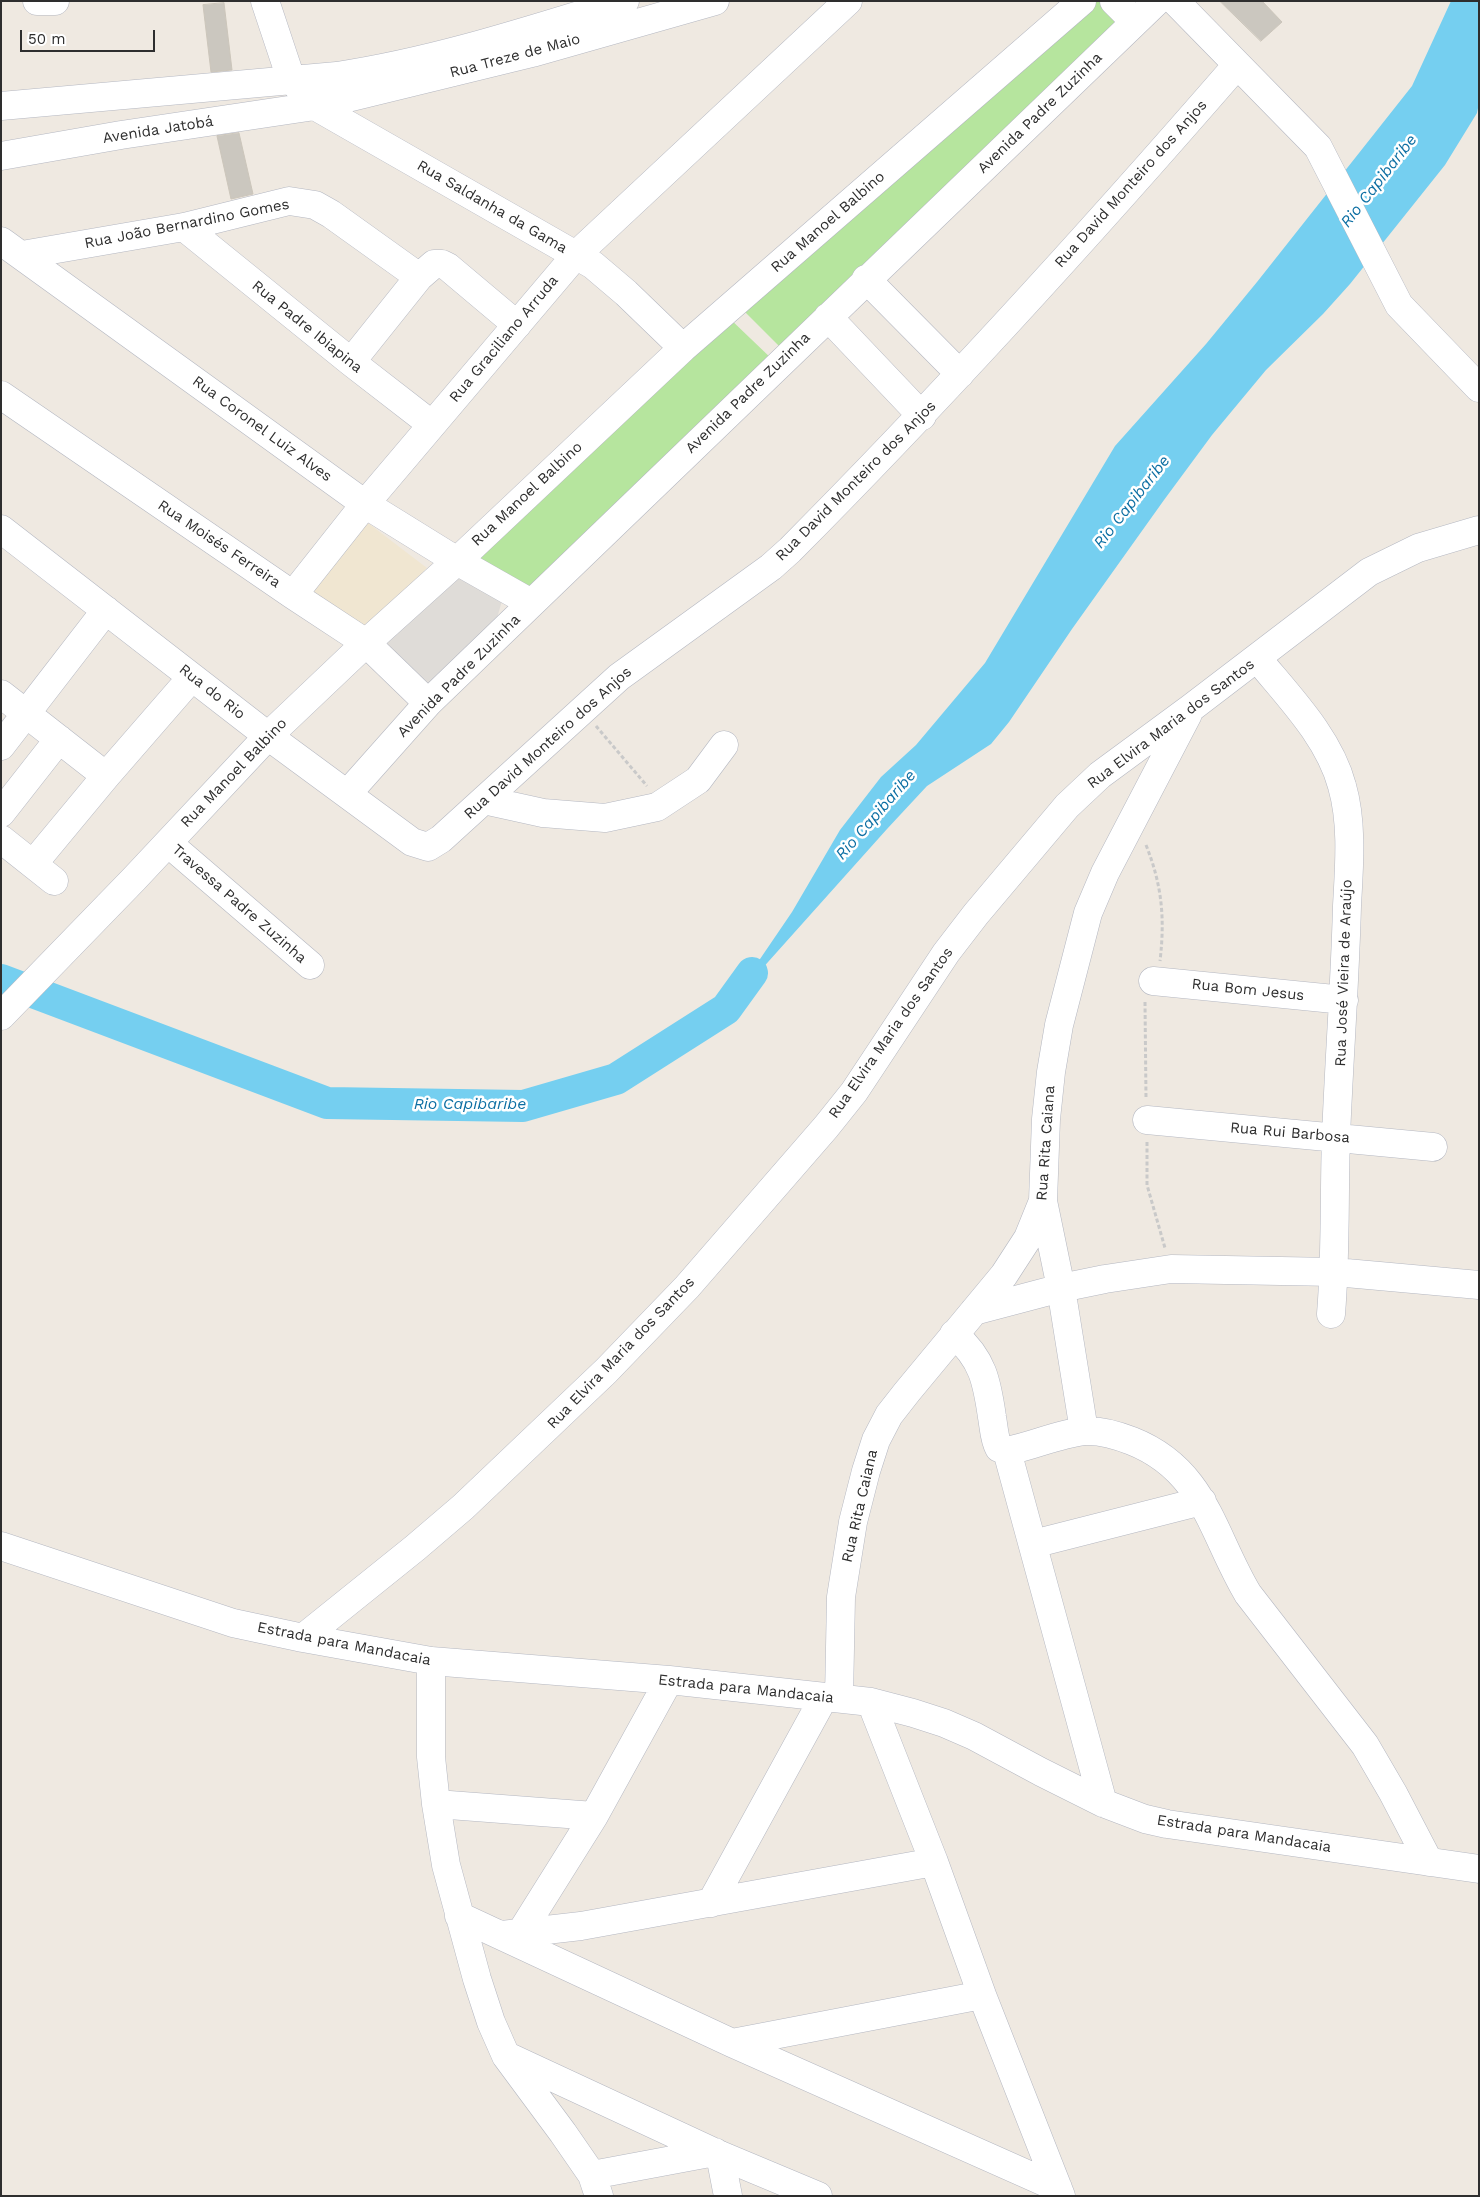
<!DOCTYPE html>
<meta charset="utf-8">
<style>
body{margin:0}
#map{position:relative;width:1480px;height:2197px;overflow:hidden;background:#efe9e1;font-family:"Work Sans",sans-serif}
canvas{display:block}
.frame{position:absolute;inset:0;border:2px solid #2e2e2e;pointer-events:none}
.scale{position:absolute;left:20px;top:30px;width:135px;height:22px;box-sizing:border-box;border:2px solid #2e2e2e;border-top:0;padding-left:6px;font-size:15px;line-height:18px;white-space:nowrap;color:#2e2e2e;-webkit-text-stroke:4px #fff;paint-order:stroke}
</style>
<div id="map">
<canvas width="1480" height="2197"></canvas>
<div class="frame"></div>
<div class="scale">50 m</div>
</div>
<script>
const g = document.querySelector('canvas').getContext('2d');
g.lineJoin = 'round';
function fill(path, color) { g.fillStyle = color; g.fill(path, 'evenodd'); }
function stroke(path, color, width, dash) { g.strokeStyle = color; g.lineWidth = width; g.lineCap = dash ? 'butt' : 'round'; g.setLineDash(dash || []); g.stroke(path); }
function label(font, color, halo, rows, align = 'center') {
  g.font = font + ' "Work Sans",sans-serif'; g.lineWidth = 5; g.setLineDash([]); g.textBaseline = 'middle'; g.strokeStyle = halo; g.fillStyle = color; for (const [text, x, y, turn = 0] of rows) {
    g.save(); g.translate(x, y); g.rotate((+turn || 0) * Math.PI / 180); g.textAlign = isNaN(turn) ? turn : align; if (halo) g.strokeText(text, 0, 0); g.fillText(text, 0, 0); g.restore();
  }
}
fill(new Path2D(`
 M 368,523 L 427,568 L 363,632 L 303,593 Z`), '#f0e6d1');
fill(new Path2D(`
 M 1089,1 L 1106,1 L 1128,22 L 785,352 L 739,306 Z
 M 727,316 L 774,361 L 532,599 L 464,559 Z`), '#b6e59e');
fill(new Path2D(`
 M 462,569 L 502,601 L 497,618 L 429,683 L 422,678 L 385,641 Z`), '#dfdcd8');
fill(new Path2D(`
 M 1451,1 L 1479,1 L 1479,103 L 1477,113 L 1445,165 L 1350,284 L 1323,314 L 1266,370 L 1212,435 L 1164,500 L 1072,629 L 1009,722 L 991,744 L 927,786 L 887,829 L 726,1009 L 792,912 L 840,830 L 881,777 L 916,745 L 985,663 L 1115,446 L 1206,344 L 1257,282 L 1412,86 Z`), '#75cff0');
stroke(new Path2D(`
 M 1,980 L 327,1103 L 523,1106 L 616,1079 L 726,1009 L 752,973`), '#75cff0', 32);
const building = new Path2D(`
 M 1220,1 L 1262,1 L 1282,22 L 1261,41 Z
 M 224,3 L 232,70 L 211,72 L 203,5 Z
 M 239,133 L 253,194 L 231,199 L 217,136 Z`);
fill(building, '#cbc7bf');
stroke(building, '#cbc5ba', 1);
const minor = new Path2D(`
 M 37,1 L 55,1
 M 265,1 L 291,79 L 315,106 L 593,265 L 626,293 L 683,348
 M 1114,1 L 1135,22
 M 1175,1 L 1318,147 L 1399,305 L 1479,388
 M 1,106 L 337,76 C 436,61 530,30 625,1
 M 1,156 L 121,135 L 315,106 L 532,53 L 715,1
 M 184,227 L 351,362 L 431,424
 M 1,241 L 365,504 L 457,561 L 531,603
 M 22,255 L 184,227 L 289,201 L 315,205 L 331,214 L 419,277
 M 866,279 L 960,374
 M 828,317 L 922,416
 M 351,362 L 419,277 L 434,264 L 442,264 L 448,267 L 517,325
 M 1,395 L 293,595 L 366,643 L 428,703
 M 1,529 L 268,736 L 412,842 L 428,847 L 441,839 L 619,677 L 771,567 L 790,550 C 945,394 1093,231 1237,65
 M 293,595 L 365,504 L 576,255 L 848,1
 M 1257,658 C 1288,696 1329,737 1342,786 C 1353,824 1349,868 1347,906 C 1345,983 1339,1060 1336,1137 C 1334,1196 1336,1255 1331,1314
 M 1,694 L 106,776
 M 1,746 L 106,610
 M 348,793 L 428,703 L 1157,1
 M 484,800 L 543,813 L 605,818 L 657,807 L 698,780 L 724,745
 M 1,813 L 59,739
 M 1,839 L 54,881
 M 168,843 L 310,965
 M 33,864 L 106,776 L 192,677
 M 1153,981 L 1344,1000
 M 1,1016 L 134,879 L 268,736 L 366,643 L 457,561 L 683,348 L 1082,1
 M 1147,1120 L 1433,1147
 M 1043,1201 L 1061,1288 L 1084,1431
 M 974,1311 L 1061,1288 L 1105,1279 L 1171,1269 L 1335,1272 L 1479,1285
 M 954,1334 C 983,1359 987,1382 992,1417 C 994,1428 994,1439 999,1448 L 1007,1451 C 1033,1446 1058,1434 1084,1431 C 1101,1430 1117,1435 1132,1441 C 1205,1470 1212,1534 1248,1594 L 1365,1745 L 1393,1793 L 1429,1862
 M 1007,1451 L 1103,1803
 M 1033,1544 L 1202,1501
 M 1,1546 L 233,1623 L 303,1638 L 431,1661 L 669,1680 L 871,1702 L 913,1713 L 944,1723 L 974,1736 L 1041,1772 L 1103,1803 L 1145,1819 L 1167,1824 L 1479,1869
 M 303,1638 L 415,1548 L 463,1507 L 606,1371 L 687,1287 L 826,1127 L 854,1092 L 946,953 L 976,914 L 1067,806 L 1100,775 L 1191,708 L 1369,572 L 1418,548 L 1479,530
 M 431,1661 L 431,1757 L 436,1804 L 446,1865 L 477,1979 L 491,2022 L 506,2056 L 563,2133 L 592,2175 L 599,2196
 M 839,1698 L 841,1597 L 853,1522 L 866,1471 L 876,1440 L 889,1415 L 907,1392 L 1004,1275 L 1028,1238 L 1043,1201 L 1046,1119 L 1051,1072 L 1059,1025 L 1088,913 L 1105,873 L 1188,714
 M 871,1702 L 934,1862 L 982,1995 L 1061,2196
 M 436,1804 L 594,1816
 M 711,1903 L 824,1697
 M 459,1916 L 732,2043 L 1058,2188
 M 520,1934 L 594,1816 L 669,1680
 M 502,1935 L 581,1926 L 934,1862
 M 732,2043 L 982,1995
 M 509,2057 L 720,2155 L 818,2196
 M 720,2155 L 728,2196
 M 592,2175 L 715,2152`);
stroke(minor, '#b4b7c1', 29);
stroke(new Path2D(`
 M 596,726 L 647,786
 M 1146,845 C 1162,885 1165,918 1160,961
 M 1145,1002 L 1146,1098
 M 1147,1142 L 1147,1185 L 1165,1248`), '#c9c9c9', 3, [4, 2.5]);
stroke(minor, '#fff', 28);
label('15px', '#2e2e2e', '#fff', [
 ["Rua Treze de Maio",515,56,-15],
 ["Avenida Padre Zuzinha",1040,113,-44],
 ["Avenida Jatobá",158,130,-9],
 ["Rua David Monteiro dos Anjos",1131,184,-48],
 ["Rua Saldanha da Gama",492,207,30],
 ["Rua Manoel Balbino",828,222,-41],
 ["Rua João Bernardino Gomes",187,224,-11],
 ["Rua Padre Ibiapina",307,327,39],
 ["Rua Graciliano Arruda",504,339,-50],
 ["Avenida Padre Zuzinha",748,393,-44],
 ["Rua Coronel Luiz Alves",262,429,36],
 ["Rua David Monteiro dos Anjos",856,481,-45],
 ["Rua Manoel Balbino",527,494,-43],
 ["Rua Moisés Ferreira",219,544,34],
 ["Avenida Padre Zuzinha",459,676,-45],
 ["Rua do Rio",212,692,38],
 ["Rua Elvira Maria dos Santos",1171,724,-37],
 ["Rua David Monteiro dos Anjos",548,743,-42],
 ["Rua Manoel Balbino",234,773,-46],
 ["Travessa Padre Zuzinha",239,904,41],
 ["Rua José Vieira de Araújo",1344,973,-88],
 ["Rua Bom Jesus",1248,990,6],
 ["Rua Elvira Maria dos Santos",891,1033,-55],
 ["Rua Rui Barbosa",1290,1133,5],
 ["Rua Rita Caiana",1046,1143,-86],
 ["Rua Elvira Maria dos Santos",621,1353,-46],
 ["Rua Rita Caiana",860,1506,-77],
 ["Estrada para Mandacaia",344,1644,11],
 ["Estrada para Mandacaia",746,1689,6],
 ["Estrada para Mandacaia",1244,1834,9]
]);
label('italic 16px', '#0d6fa3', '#fff', [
 ["Rio Capibaribe",1379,181,-52],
 ["Rio Capibaribe",1132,502,-52],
 ["Rio Capibaribe",876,815,-49],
 ["Rio Capibaribe",470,1104]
]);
</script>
